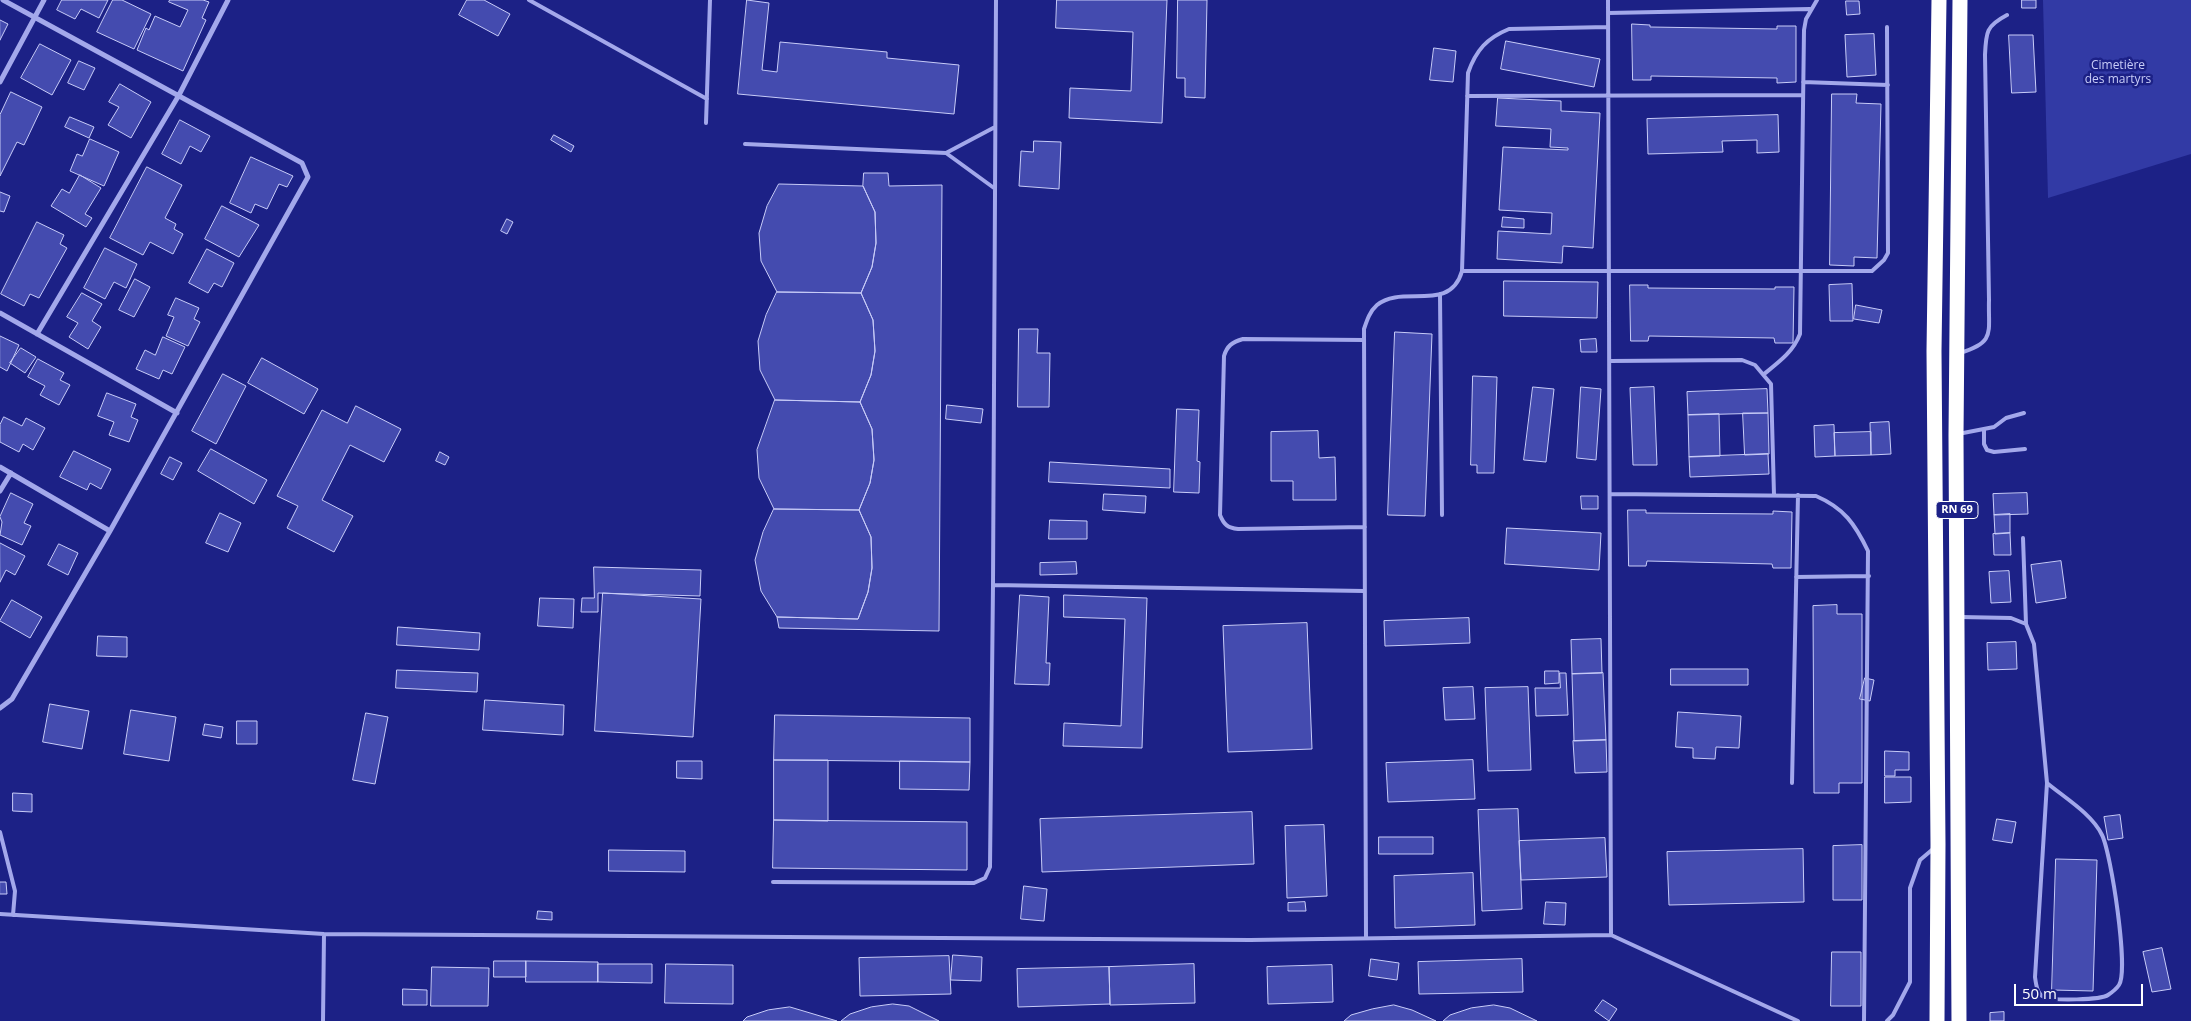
<!DOCTYPE html>
<meta charset="utf-8">
<style>
body{margin:0}
#map{position:relative;width:2191px;height:1021px;overflow:hidden;background:#1c2186;font-family:"Open Sans",sans-serif}
canvas{display:block}
.scale{position:absolute;left:2014px;top:984px;width:129px;height:22px;box-sizing:border-box;border:2px solid #fff;border-top:0;padding-left:6px;font-size:15px;line-height:18px;white-space:nowrap;color:#fff;-webkit-text-stroke:4px #1c2186;paint-order:stroke}
</style>
<div id="map">
<canvas width="2191" height="1021"></canvas>
<div class="scale">50 m</div>
</div>
<script>
const g = document.querySelector('canvas').getContext('2d');
g.lineJoin = 'round';
function fill(path, color) { g.fillStyle = color; g.fill(path, 'evenodd'); }
function stroke(path, color, width, dash) { g.strokeStyle = color; g.lineWidth = width; g.lineCap = dash ? 'butt' : 'round'; g.setLineDash(dash || []); g.stroke(path); }
function label(font, color, halo, rows, align = 'center') {
  g.font = font + ' "Open Sans",sans-serif'; g.lineWidth = 5; g.setLineDash([]); g.textBaseline = 'middle'; g.strokeStyle = halo; g.fillStyle = color; for (const [text, x, y, turn = 0] of rows) {
    g.save(); g.translate(x, y); g.rotate((+turn || 0) * Math.PI / 180); g.textAlign = isNaN(turn) ? turn : align; if (halo) g.strokeText(text, 0, 0); g.fillText(text, 0, 0); g.restore();
  }
}
fill(new Path2D(`
 M 2043,0 L 2191,0 L 2191,154 L 2048,198 Z`), '#323aa5');
const building = new Path2D(`
 M 62,0 L 108,0 L 99,18 L 81,9 L 75,19 L 57,10 Z
 M 113,0 L 122,0 L 151,14 L 134,49 L 97,32 Z
 M 170,0 L 203,0 L 209,2 L 202,18 L 206,20 L 183,71 L 137,50 L 146,28 L 149,30 L 155,16 L 180,27 L 188,10 L 169,2 Z
 M 467,0 L 484,0 L 510,14 L 498,36 L 459,15 Z
 M 747,0 L 769,3 L 762,70 L 777,72 L 780,42 L 887,52 L 887,58 L 959,65 L 954,114 L 738,94 Z
 M 1057,0 L 1167,0 L 1162,123 L 1069,118 L 1070,88 L 1131,91 L 1133,32 L 1056,28 Z
 M 1178,0 L 1207,0 L 1205,98 L 1185,97 L 1185,78 L 1177,78 Z
 M 2022,0 L 2036,0 L 2036,8 L 2022,8 Z
 M 1846,1 L 1859,1 L 1860,14 L 1847,15 Z
 M 0,20 L 8,24 L 0,40 Z
 M 1632,24 L 1650,25 L 1650,27 L 1777,29 L 1777,26 L 1796,26 L 1796,82 L 1777,83 L 1777,78 L 1651,76 L 1651,80 L 1633,80 Z
 M 1874,34 L 1876,75 L 1847,77 L 1845,35 Z
 M 2009,35 L 2033,35 L 2036,92 L 2012,93 Z
 M 1506,41 L 1600,59 L 1594,87 L 1501,69 Z
 M 40,44 L 71,60 L 52,95 L 21,78 Z
 M 1434,48 L 1456,51 L 1453,82 L 1430,80 Z
 M 79,61 L 95,68 L 84,90 L 68,83 Z
 M 120,84 L 151,102 L 131,138 L 108,125 L 119,107 L 109,102 Z
 M 11,92 L 42,107 L 24,145 L 17,142 L 0,176 L 0,115 Z
 M 1832,94 L 1857,94 L 1856,103 L 1881,104 L 1877,258 L 1854,257 L 1854,266 L 1830,265 Z
 M 1498,98 L 1561,101 L 1561,111 L 1600,113 L 1593,248 L 1563,246 L 1562,263 L 1497,259 L 1498,231 L 1551,234 L 1552,213 L 1499,210 L 1503,147 L 1568,150 L 1568,148 L 1550,147 L 1551,129 L 1496,126 Z
 M 1778,115 L 1779,152 L 1757,153 L 1757,140 L 1722,141 L 1723,152 L 1648,154 L 1647,119 Z
 M 70,117 L 94,127 L 89,138 L 65,127 Z
 M 180,120 L 210,136 L 201,152 L 190,146 L 181,164 L 162,154 Z
 M 554,135 L 574,146 L 571,152 L 551,140 Z
 M 90,139 L 119,152 L 104,186 L 70,171 L 77,154 L 82,156 Z
 M 1034,141 L 1061,142 L 1059,189 L 1019,186 L 1021,151 L 1033,152 Z
 M 251,157 L 293,176 L 287,187 L 279,184 L 267,209 L 255,204 L 251,213 L 230,203 Z
 M 147,167 L 182,185 L 165,218 L 176,224 L 174,229 L 183,234 L 173,254 L 150,242 L 143,255 L 110,238 Z
 M 864,173 L 888,173 L 889,186 L 942,185 L 939,631 L 779,628 L 777,617 L 858,619 L 868,592 L 872,568 L 871,537 L 859,510 L 870,483 L 874,460 L 872,429 L 860,402 L 871,375 L 875,351 L 873,320 L 861,293 L 872,267 L 876,243 L 875,212 L 863,186 Z
 M 80,175 L 101,188 L 85,214 L 92,218 L 86,227 L 51,206 L 62,189 L 69,193 Z
 M 779,184 L 863,186 L 875,212 L 876,243 L 872,267 L 861,293 L 777,292 L 761,261 L 759,233 L 767,206 Z
 M 0,192 L 10,196 L 4,212 L 0,211 Z
 M 222,206 L 259,225 L 239,257 L 205,239 Z
 M 1503,217 L 1524,219 L 1524,228 L 1502,227 Z
 M 507,219 L 513,222 L 507,234 L 501,231 Z
 M 37,222 L 64,235 L 60,244 L 67,248 L 39,298 L 30,294 L 24,306 L 1,294 Z
 M 105,248 L 137,264 L 126,288 L 114,282 L 105,299 L 84,288 Z
 M 207,249 L 234,263 L 222,287 L 214,283 L 208,293 L 189,283 Z
 M 135,279 L 150,287 L 134,317 L 119,310 Z
 M 1504,281 L 1598,282 L 1597,318 L 1504,316 Z
 M 1852,284 L 1853,321 L 1830,321 L 1829,285 Z
 M 1630,285 L 1648,285 L 1648,288 L 1775,289 L 1775,287 L 1794,287 L 1793,343 L 1775,343 L 1774,338 L 1649,336 L 1648,341 L 1631,341 Z
 M 777,292 L 861,293 L 873,320 L 875,351 L 871,375 L 860,402 L 775,400 L 760,370 L 758,341 L 766,315 Z
 M 82,293 L 102,304 L 92,321 L 101,327 L 88,349 L 69,337 L 78,323 L 67,317 Z
 M 176,298 L 199,308 L 194,319 L 200,322 L 188,346 L 166,336 L 174,317 L 168,315 Z
 M 1856,305 L 1882,310 L 1879,323 L 1854,319 Z
 M 1019,329 L 1038,329 L 1037,353 L 1050,353 L 1049,407 L 1018,407 Z
 M 1395,332 L 1432,334 L 1425,516 L 1388,515 Z
 M 0,336 L 19,345 L 7,371 L 0,367 Z
 M 163,337 L 185,347 L 172,374 L 163,370 L 159,379 L 136,369 L 145,350 L 155,355 Z
 M 1596,339 L 1597,352 L 1581,352 L 1580,340 Z
 M 21,348 L 36,357 L 25,373 L 10,363 Z
 M 262,358 L 318,389 L 304,414 L 248,383 Z
 M 38,359 L 64,373 L 60,380 L 70,385 L 59,405 L 40,395 L 45,386 L 28,377 Z
 M 223,374 L 246,386 L 216,444 L 192,431 Z
 M 1473,376 L 1497,377 L 1494,473 L 1477,473 L 1477,465 L 1471,465 Z
 M 1533,387 L 1554,389 L 1546,462 L 1524,460 Z
 M 1581,387 L 1601,389 L 1596,460 L 1577,458 Z
 M 1654,387 L 1657,465 L 1633,465 L 1630,388 Z
 M 1767,389 L 1768,413 L 1688,415 L 1687,392 Z
 M 107,393 L 136,404 L 131,417 L 138,420 L 129,442 L 109,435 L 114,422 L 98,416 Z
 M 775,400 L 860,402 L 872,429 L 874,460 L 870,483 L 859,510 L 774,509 L 759,478 L 757,450 Z
 M 947,405 L 983,409 L 981,423 L 946,419 Z
 M 356,406 L 401,429 L 384,462 L 350,445 L 322,500 L 353,516 L 334,552 L 287,528 L 298,506 L 277,496 L 322,410 L 347,423 Z
 M 1177,409 L 1199,410 L 1197,461 L 1200,462 L 1199,493 L 1174,492 Z
 M 1743,413 L 1768,413 L 1769,454 L 1745,455 Z
 M 1719,414 L 1720,456 L 1689,457 L 1688,415 Z
 M 4,417 L 22,426 L 26,418 L 45,428 L 33,450 L 23,444 L 19,452 L 0,442 L 0,425 Z
 M 1889,422 L 1891,454 L 1871,455 L 1870,423 Z
 M 1834,425 L 1835,456 L 1815,457 L 1814,426 Z
 M 1318,431 L 1319,458 L 1335,457 L 1336,500 L 1293,500 L 1293,481 L 1271,481 L 1271,432 Z
 M 1871,432 L 1871,455 L 1835,456 L 1834,433 Z
 M 211,449 L 267,480 L 254,504 L 198,471 Z
 M 74,451 L 111,469 L 101,489 L 90,483 L 87,490 L 60,477 Z
 M 440,452 L 449,457 L 445,465 L 436,461 Z
 M 1768,454 L 1769,474 L 1690,477 L 1689,457 Z
 M 170,457 L 182,463 L 173,480 L 161,474 Z
 M 1050,462 L 1170,469 L 1170,488 L 1049,482 Z
 M 11,493 L 33,504 L 24,523 L 31,526 L 22,545 L 0,535 L 2,522 L 0,517 Z
 M 2027,493 L 2028,514 L 1994,515 L 1993,494 Z
 M 1104,494 L 1146,496 L 1145,513 L 1103,510 Z
 M 1581,496 L 1598,496 L 1598,509 L 1582,509 Z
 M 774,509 L 859,510 L 871,537 L 872,568 L 868,592 L 858,619 L 777,617 L 761,591 L 755,560 L 763,532 Z
 M 1628,510 L 1646,510 L 1646,513 L 1773,514 L 1773,511 L 1792,512 L 1791,568 L 1773,568 L 1772,564 L 1647,561 L 1646,566 L 1629,566 Z
 M 220,513 L 241,523 L 228,552 L 206,543 Z
 M 2010,514 L 2010,533 L 1995,534 L 1994,515 Z
 M 1050,520 L 1087,521 L 1087,539 L 1049,539 Z
 M 1507,528 L 1601,533 L 1599,570 L 1505,564 Z
 M 2010,533 L 2011,555 L 1994,555 L 1993,534 Z
 M 0,543 L 25,556 L 15,575 L 6,570 L 0,582 Z
 M 59,544 L 78,553 L 68,575 L 48,565 Z
 M 2061,561 L 2066,598 L 2036,603 L 2031,565 Z
 M 1076,562 L 1077,574 L 1040,575 L 1040,563 Z
 M 594,567 L 701,570 L 700,596 L 598,593 L 598,612 L 581,612 L 582,598 L 594,598 Z
 M 2009,571 L 2011,602 L 1991,603 L 1989,572 Z
 M 603,593 L 701,599 L 693,737 L 595,731 Z
 M 1020,595 L 1049,597 L 1046,663 L 1050,663 L 1049,685 L 1015,684 Z
 M 1064,595 L 1147,598 L 1142,748 L 1063,746 L 1064,723 L 1121,726 L 1125,619 L 1064,617 Z
 M 540,598 L 574,599 L 573,628 L 538,626 Z
 M 12,600 L 42,617 L 30,638 L 0,621 Z
 M 1837,605 L 1837,614 L 1862,614 L 1862,783 L 1839,783 L 1839,793 L 1814,793 L 1813,606 Z
 M 1469,618 L 1470,643 L 1385,646 L 1384,621 Z
 M 1307,623 L 1312,749 L 1228,752 L 1223,626 Z
 M 398,627 L 480,633 L 479,650 L 397,645 Z
 M 98,636 L 127,637 L 127,657 L 97,656 Z
 M 1601,639 L 1602,673 L 1572,674 L 1571,640 Z
 M 2016,642 L 2017,669 L 1988,670 L 1987,643 Z
 M 1671,669 L 1748,669 L 1748,685 L 1671,685 Z
 M 397,670 L 478,673 L 477,692 L 396,688 Z
 M 1545,671 L 1559,671 L 1559,683 L 1545,684 Z
 M 1560,673 L 1566,673 L 1568,715 L 1536,716 L 1535,688 L 1560,688 Z
 M 1603,673 L 1606,740 L 1574,741 L 1572,674 Z
 M 1865,678 L 1874,680 L 1870,701 L 1860,699 Z
 M 1473,687 L 1475,719 L 1445,720 L 1443,688 Z
 M 1528,687 L 1531,770 L 1488,771 L 1485,688 Z
 M 485,700 L 564,705 L 563,735 L 483,730 Z
 M 50,704 L 89,711 L 82,749 L 43,742 Z
 M 131,710 L 176,717 L 169,761 L 124,754 Z
 M 1678,712 L 1741,716 L 1739,748 L 1716,747 L 1715,759 L 1693,758 L 1693,748 L 1676,747 Z
 M 366,713 L 388,717 L 375,784 L 353,780 Z
 M 775,715 L 970,718 L 970,762 L 774,760 Z
 M 237,721 L 257,721 L 257,744 L 237,744 Z
 M 205,724 L 223,727 L 221,738 L 203,735 Z
 M 1606,740 L 1607,772 L 1575,773 L 1573,741 Z
 M 1885,751 L 1909,752 L 1909,770 L 1895,770 L 1895,776 L 1885,776 Z
 M 774,760 L 828,760 L 828,821 L 774,820 Z
 M 1473,760 L 1475,799 L 1388,802 L 1386,763 Z
 M 677,761 L 702,761 L 702,779 L 677,778 Z
 M 900,761 L 970,762 L 969,790 L 900,789 Z
 M 1885,777 L 1911,777 L 1911,802 L 1885,803 Z
 M 13,793 L 32,794 L 32,812 L 13,811 Z
 M 1518,809 L 1522,909 L 1482,911 L 1478,810 Z
 M 1252,812 L 1254,864 L 1042,872 L 1040,819 Z
 M 2120,815 L 2123,838 L 2108,840 L 2104,817 Z
 M 1997,819 L 2016,822 L 2012,843 L 1993,840 Z
 M 774,820 L 967,822 L 967,870 L 773,868 Z
 M 1324,825 L 1327,896 L 1287,898 L 1285,826 Z
 M 1379,837 L 1433,837 L 1433,854 L 1379,854 Z
 M 1605,838 L 1607,877 L 1521,880 L 1519,841 Z
 M 1862,845 L 1862,900 L 1833,900 L 1833,846 Z
 M 1803,849 L 1804,902 L 1669,905 L 1667,852 Z
 M 609,850 L 685,851 L 685,872 L 609,871 Z
 M 2056,859 L 2097,860 L 2093,991 L 2052,990 Z
 M 1473,873 L 1475,925 L 1395,928 L 1394,876 Z
 M 0,882 L 6,882 L 7,894 L 0,894 Z
 M 1024,886 L 1047,889 L 1044,921 L 1021,919 Z
 M 1305,902 L 1306,911 L 1288,911 L 1288,903 Z
 M 1546,902 L 1566,903 L 1565,925 L 1544,924 Z
 M 538,911 L 552,912 L 552,920 L 537,919 Z
 M 2162,948 L 2171,989 L 2152,992 L 2143,952 Z
 M 1832,952 L 1861,952 L 1861,1006 L 1831,1006 Z
 M 953,955 L 982,957 L 981,981 L 951,980 Z
 M 949,956 L 951,994 L 860,996 L 859,958 Z
 M 1371,959 L 1399,963 L 1397,980 L 1369,976 Z
 M 1522,959 L 1523,992 L 1419,994 L 1418,962 Z
 M 494,961 L 526,961 L 526,977 L 494,977 Z
 M 526,961 L 598,962 L 598,982 L 526,982 Z
 M 598,964 L 652,964 L 652,983 L 598,982 Z
 M 666,964 L 733,965 L 733,1004 L 665,1003 Z
 M 1194,964 L 1195,1003 L 1110,1005 L 1109,967 Z
 M 1332,965 L 1333,1002 L 1268,1004 L 1267,967 Z
 M 432,967 L 489,968 L 488,1006 L 431,1006 Z
 M 1109,967 L 1110,1004 L 1018,1007 L 1017,969 Z
 M 403,989 L 427,990 L 427,1005 L 403,1005 Z
 M 1603,1000 L 1617,1009 L 1609,1021 L 1595,1011 Z
 M 893,1004 L 909,1006 L 939,1021 L 841,1021 L 850,1014 L 871,1007 Z
 M 1394,1005 L 1412,1010 L 1436,1021 L 1344,1021 L 1351,1015 L 1372,1009 Z
 M 1494,1005 L 1510,1008 L 1537,1021 L 1443,1021 L 1450,1015 L 1471,1008 Z
 M 790,1007 L 837,1021 L 743,1021 L 747,1017 L 768,1010 Z
 M 2004,1012 L 2004,1021 L 1990,1021 L 1990,1013 Z`);
fill(building, '#444baf');
stroke(building, '#c8ccf8', 1);
stroke(new Path2D(`
 M 529,0 L 707,99
 M 1608,0 L 1611,935
 M 1608,13 L 1810,9
 M 1803,82 L 1888,85
 M 1467,96 L 1803,95
 M 706,123 L 710,0
 M 745,144 L 946,153 L 995,127
 M 946,153 L 994,188
 M 1462,271 L 1872,271 L 1884,260 L 1888,253 L 1887,27
 M 1440,294 L 1442,515
 M 1364,340 L 1243,339 C 1232,342 1227,346 1224,356 L 1220,515 C 1224,525 1228,528 1238,529 L 1365,527
 M 1960,353 C 1996,342 1988,333 1989,300 L 1985,55 C 1986,32 1986,26 2007,15
 M 1610,361 L 1742,360 L 1755,365 L 1771,384 L 1774,495
 M 1764,374 C 1779,362 1793,352 1800,334 L 1804,30 L 1806,19 L 1817,0
 M 1984,429 L 1984,444 L 1987,450 L 1994,452 L 2025,449
 M 1958,434 L 1994,427 L 2006,418 L 2024,413
 M 1610,494 L 1816,496 C 1844,508 1855,524 1868,551 L 1864,1021
 M 2023,538 L 2026,624
 M 1796,577 L 1869,576
 M 993,585 L 1364,591
 M 1961,617 L 2011,618 L 2026,624 L 2034,644 L 2047,783 L 2035,977 C 2036,984 2037,994 2044,997 C 2053,1001 2101,1000 2108,995 C 2111,993 2117,988 2119,985 C 2129,970 2111,853 2102,835 C 2092,814 2065,798 2047,783
 M 1792,783 L 1798,495
 M 0,832 L 15,891 L 13,915
 M 773,882 L 974,883 L 985,878 L 990,867 L 993,585 L 996,0
 M 0,914 L 324,934 L 1250,940 L 1611,935 L 1798,1021
 M 1366,938 L 1364,329 C 1367,320 1370,311 1377,305 C 1402,284 1450,314 1462,271 L 1468,73 C 1476,50 1487,38 1509,29 L 1608,27
 M 323,1021 L 324,934
 M 1887,1021 L 1893,1015 L 1910,982 L 1910,888 L 1920,860 L 1933,849`), '#a3a8eb', 4);
stroke(new Path2D(`
 M 0,82 L 44,0
 M 0,313 L 177,413
 M 37,334 L 179,95 L 228,0
 M 0,467 L 110,531
 M 0,491 L 11,473
 M 0,708 L 12,699 L 110,531 L 308,177 L 302,163 L 3,0`), '#a3a8eb', 5);
stroke(new Path2D(`
 M 1937,1021 L 1938,844 L 1934,351 L 1939,0
 M 1959,1021 L 1956,435 L 1960,0`), '#fff', 15);
for (const [x, y, w] of [
 [1957,510,42]
]) { const box = new Path2D(); box.roundRect(x - w / 2, y - 8.5, w, 17, 4); g.fillStyle = '#1c2186'; g.fill(box); stroke(box, '#fff', 1); }
label('bold 11px', '#fff', null, [
 ["RN 69",1957,510]
]);
label('12px', '#c8ccf8', '#1c2186', [
 ["Cimetière",2118,66],
 ["des martyrs",2118,80]
]);
</script>
